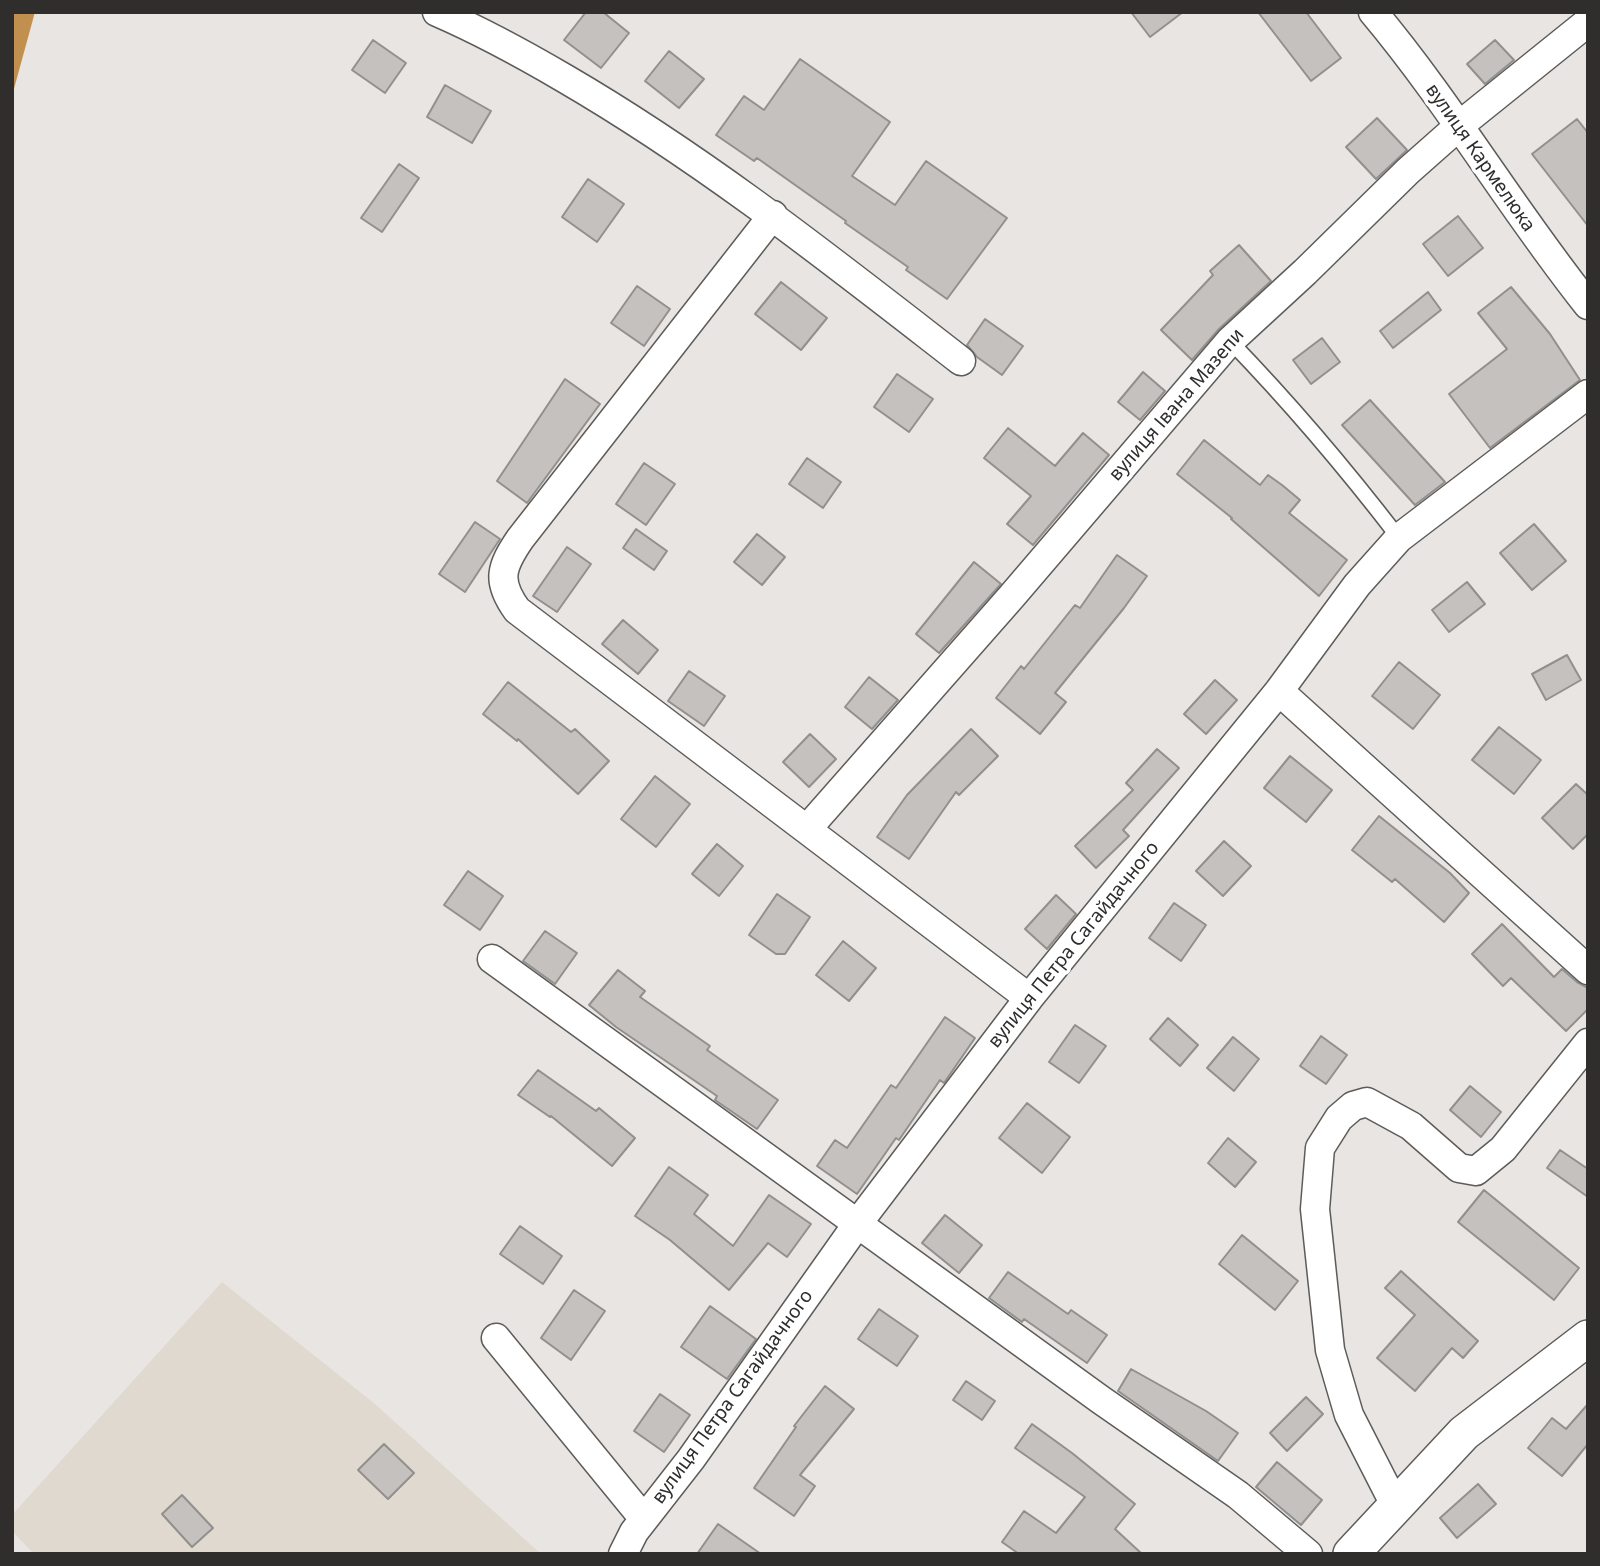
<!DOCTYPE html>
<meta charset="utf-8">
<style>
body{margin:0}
#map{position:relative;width:1600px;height:1566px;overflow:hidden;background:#e8e5e2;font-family:"Noto Sans",sans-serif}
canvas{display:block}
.frame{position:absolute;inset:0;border:14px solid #2f2e2d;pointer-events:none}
</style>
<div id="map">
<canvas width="1600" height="1566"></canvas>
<div class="frame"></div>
</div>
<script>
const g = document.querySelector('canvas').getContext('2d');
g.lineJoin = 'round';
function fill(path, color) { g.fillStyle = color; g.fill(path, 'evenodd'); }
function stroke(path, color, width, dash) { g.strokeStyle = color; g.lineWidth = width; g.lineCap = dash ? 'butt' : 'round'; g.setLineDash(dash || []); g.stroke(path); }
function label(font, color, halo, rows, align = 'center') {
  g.font = font + ' "Noto Sans",sans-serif'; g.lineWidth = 7; g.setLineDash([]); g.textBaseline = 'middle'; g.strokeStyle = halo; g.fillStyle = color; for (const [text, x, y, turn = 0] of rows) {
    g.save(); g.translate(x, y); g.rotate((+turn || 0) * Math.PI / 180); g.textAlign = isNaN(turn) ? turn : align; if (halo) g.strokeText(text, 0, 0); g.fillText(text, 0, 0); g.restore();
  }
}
fill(new Path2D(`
 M 222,1282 L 375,1404 L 541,1554 L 34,1554 L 12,1531 L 12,1515 Z`), '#e0d9cf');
fill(new Path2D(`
 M 12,12 L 35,12 L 12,96 Z`), '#c1904e');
const building = new Path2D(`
 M 586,12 L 603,12 L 629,33 L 601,68 L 564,40 Z
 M 1131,12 L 1183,12 L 1150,37 Z
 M 1258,12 L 1306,12 L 1341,58 L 1311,81 Z
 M 373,40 L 406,63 L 385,93 L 352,70 Z
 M 1495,40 L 1514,60 L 1485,84 L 1467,64 Z
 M 669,51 L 704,79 L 679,108 L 645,81 Z
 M 800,59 L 890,122 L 852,176 L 895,205 L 926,161 L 1007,218 L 947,299 L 906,270 L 908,267 L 845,223 L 846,221 L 757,158 L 754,161 L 716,135 L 744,96 L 764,110 Z
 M 445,85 L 491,111 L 472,143 L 427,117 Z
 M 1377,118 L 1407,150 L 1376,179 L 1346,147 Z
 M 1577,119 L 1588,133 L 1588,226 L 1532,154 Z
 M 399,164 L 419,178 L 382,232 L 361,218 Z
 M 588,179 L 624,204 L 597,242 L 562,217 Z
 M 1458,216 L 1483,248 L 1448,276 L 1423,244 Z
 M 1239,245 L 1271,281 L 1219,329 L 1192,360 L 1161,330 L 1213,275 L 1210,271 Z
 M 781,282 L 827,318 L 801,350 L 755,314 Z
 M 637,286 L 670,309 L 644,346 L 611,323 Z
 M 1511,287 L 1550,334 L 1580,380 L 1490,448 L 1449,394 L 1507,349 L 1478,313 Z
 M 1428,292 L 1441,310 L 1393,348 L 1380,331 Z
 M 985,319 L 1023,346 L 1002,375 L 977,357 L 967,345 Z
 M 1322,338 L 1340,362 L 1311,384 L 1293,360 Z
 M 1143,372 L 1165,391 L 1140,420 L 1118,402 Z
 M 897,374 L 933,399 L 909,432 L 874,407 Z
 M 565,379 L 600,404 L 527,503 L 497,481 Z
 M 1370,400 L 1445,482 L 1415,505 L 1342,425 Z
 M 1008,428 L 1055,466 L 1083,433 L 1109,455 L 1033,545 L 1007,524 L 1031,496 L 984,458 Z
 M 1204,440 L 1260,485 L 1268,475 L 1282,485 L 1300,500 L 1289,513 L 1347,560 L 1319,596 L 1231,519 L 1232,518 L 1177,474 Z
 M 807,458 L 841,482 L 823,508 L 789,484 Z
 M 644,463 L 675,484 L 646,525 L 616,504 Z
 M 475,522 L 500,539 L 465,592 L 439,574 Z
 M 1534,524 L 1566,561 L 1532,590 L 1500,553 Z
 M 636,529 L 667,551 L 654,570 L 623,548 Z
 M 757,534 L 785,557 L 762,585 L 734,562 Z
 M 567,547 L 591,564 L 557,612 L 533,596 Z
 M 1117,555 L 1147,576 L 1124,608 L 1055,693 L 1066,702 L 1040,734 L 996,698 L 1021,666 L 1024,669 L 1075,605 L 1080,608 Z
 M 974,562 L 1001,584 L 939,653 L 916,634 Z
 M 1467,582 L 1485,604 L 1449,632 L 1432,610 Z
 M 623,620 L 658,650 L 638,674 L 602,644 Z
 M 1567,655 L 1581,680 L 1546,700 L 1532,674 Z
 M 1399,662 L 1440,695 L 1413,729 L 1372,696 Z
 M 689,671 L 725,696 L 704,726 L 668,701 Z
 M 869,677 L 898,700 L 872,729 L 845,707 Z
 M 1215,680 L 1237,700 L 1206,734 L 1184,714 Z
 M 508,682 L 571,732 L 575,729 L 609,761 L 578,794 L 518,739 L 517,741 L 483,714 Z
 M 1499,727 L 1541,760 L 1514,794 L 1472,760 Z
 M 971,729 L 998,756 L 959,795 L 956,792 L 909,859 L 877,837 L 907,795 Z
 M 810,734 L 836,759 L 809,787 L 783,762 Z
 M 1157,749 L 1179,768 L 1123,830 L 1129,836 L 1096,868 L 1075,846 L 1133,790 L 1126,783 Z
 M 1290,756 L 1332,790 L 1306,822 L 1264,788 Z
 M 655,776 L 690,804 L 656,847 L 621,819 Z
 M 1576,784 L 1588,795 L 1588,834 L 1573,849 L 1542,818 Z
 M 1379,816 L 1450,873 L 1469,893 L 1444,922 L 1395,879 L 1392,882 L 1352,850 Z
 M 1224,841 L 1251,866 L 1223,896 L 1196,871 Z
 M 717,844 L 743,866 L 719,896 L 692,874 Z
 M 468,871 L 503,896 L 480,930 L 444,905 Z
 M 777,894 L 810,917 L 785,954 L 776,954 L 749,935 Z
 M 1056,895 L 1076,914 L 1047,949 L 1025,929 Z
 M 1174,903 L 1206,925 L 1181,961 L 1149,938 Z
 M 1502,924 L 1554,977 L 1562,969 L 1577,982 L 1588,988 L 1588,1009 L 1566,1031 L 1511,978 L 1503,986 L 1472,954 Z
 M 545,931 L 577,953 L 555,984 L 523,961 Z
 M 843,941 L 876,968 L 849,1001 L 816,975 Z
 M 618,970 L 645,991 L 640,997 L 710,1046 L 707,1050 L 778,1100 L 757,1129 L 715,1100 L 717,1096 L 616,1027 L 589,1005 Z
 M 945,1017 L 975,1038 L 944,1083 L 940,1080 L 899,1140 L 896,1138 L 857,1194 L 817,1166 L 835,1140 L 847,1148 L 891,1085 L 896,1088 Z
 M 1168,1018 L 1198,1045 L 1180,1066 L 1150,1039 Z
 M 1075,1025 L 1106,1046 L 1079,1083 L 1049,1062 Z
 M 1321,1036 L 1347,1055 L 1326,1084 L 1300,1066 Z
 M 1233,1037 L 1259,1059 L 1234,1091 L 1207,1068 Z
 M 538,1070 L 596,1111 L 599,1108 L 635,1138 L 612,1166 L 551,1116 L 550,1117 L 518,1095 Z
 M 1470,1086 L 1501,1112 L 1481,1137 L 1450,1110 Z
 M 1027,1103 L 1070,1137 L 1042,1173 L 999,1138 Z
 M 1228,1138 L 1256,1162 L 1235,1187 L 1208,1163 Z
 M 1560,1150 L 1588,1169 L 1588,1197 L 1547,1168 Z
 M 669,1167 L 708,1195 L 694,1214 L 733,1246 L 769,1195 L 811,1224 L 787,1257 L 768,1243 L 729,1290 L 670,1240 L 635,1216 Z
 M 1484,1190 L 1579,1268 L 1554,1300 L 1458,1222 Z
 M 945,1215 L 982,1245 L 959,1273 L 922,1243 Z
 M 520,1226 L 562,1256 L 543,1284 L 500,1254 Z
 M 1242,1235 L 1298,1281 L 1275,1310 L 1219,1264 Z
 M 1401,1271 L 1478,1341 L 1463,1358 L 1452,1348 L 1415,1391 L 1377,1358 L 1415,1315 L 1385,1288 Z
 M 1008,1272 L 1068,1314 L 1071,1310 L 1107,1335 L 1087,1363 L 1024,1319 L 1022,1322 L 989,1298 Z
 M 574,1290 L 605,1311 L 571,1360 L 541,1338 Z
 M 710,1306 L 756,1339 L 727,1379 L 681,1347 Z
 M 879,1309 L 918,1336 L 897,1366 L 858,1339 Z
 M 1131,1369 L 1206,1411 L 1238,1433 L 1218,1461 L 1118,1391 Z
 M 966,1381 L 995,1401 L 982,1420 L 953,1400 Z
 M 825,1386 L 854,1409 L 800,1475 L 815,1486 L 794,1516 L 754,1488 L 796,1427 L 794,1426 Z
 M 660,1394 L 690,1415 L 664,1452 L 634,1431 Z
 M 1306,1397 L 1323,1414 L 1287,1451 L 1270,1433 Z
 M 1588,1404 L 1588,1444 L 1562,1476 L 1528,1448 L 1552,1418 L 1566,1429 Z
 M 1032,1424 L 1072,1453 L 1135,1504 L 1115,1529 L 1142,1554 L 1019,1554 L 1002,1542 L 1024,1511 L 1056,1533 L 1085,1497 L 1015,1448 Z
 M 384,1444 L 414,1473 L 388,1499 L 358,1470 Z
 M 1277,1462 L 1322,1500 L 1301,1525 L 1256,1487 Z
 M 1478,1484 L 1496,1504 L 1457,1538 L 1440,1518 Z
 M 182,1495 L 213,1528 L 192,1547 L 162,1514 Z
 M 718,1524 L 761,1554 L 697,1554 Z`);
fill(building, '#c4c1be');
stroke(building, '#928f8c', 2);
const service = new Path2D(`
 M 1230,341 C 1291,404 1346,469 1399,538`);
const minor = new Path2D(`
 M 437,12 C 481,31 523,54 564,78 C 705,160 832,261 961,361
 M 1373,12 C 1451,105 1512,210 1588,305
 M 773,215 L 520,539 C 501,567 496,581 517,610 L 1029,998
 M 1279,691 L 1588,970
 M 807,829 L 1012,596 L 1230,341 L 1305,272 L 1408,171 L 1460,125 L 1588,22
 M 492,959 L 1101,1400 L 1238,1495 L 1308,1554
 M 496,1338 L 644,1519
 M 1395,1505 L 1349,1415 L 1330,1350 L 1315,1209 L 1320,1148 L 1339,1118 L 1353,1106 L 1367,1102 L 1411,1126 L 1459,1168 L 1476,1171 L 1503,1149 L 1588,1043
 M 623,1554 L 634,1532 L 691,1459 L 858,1223 L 1029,998 L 1279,691 L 1357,585 L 1399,538 L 1588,394`);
const tertiary = new Path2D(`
 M 1351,1554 L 1464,1433 L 1588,1338`);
stroke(service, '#5e5c59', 17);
stroke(minor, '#5e5c59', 31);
stroke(tertiary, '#5e5c59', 38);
stroke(service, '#fff', 14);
stroke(minor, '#fff', 28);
stroke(tertiary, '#fff', 35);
label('19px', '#2f2e2d', '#fff', [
 ["вулиця Кармелюка",1480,158,55],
 ["вулиця Івана Мазепи",1177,405,-49],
 ["вулиця Петра Сагайдачного",1074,945,-51],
 ["вулиця Петра Сагайдачного",733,1397,-54]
]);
</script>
